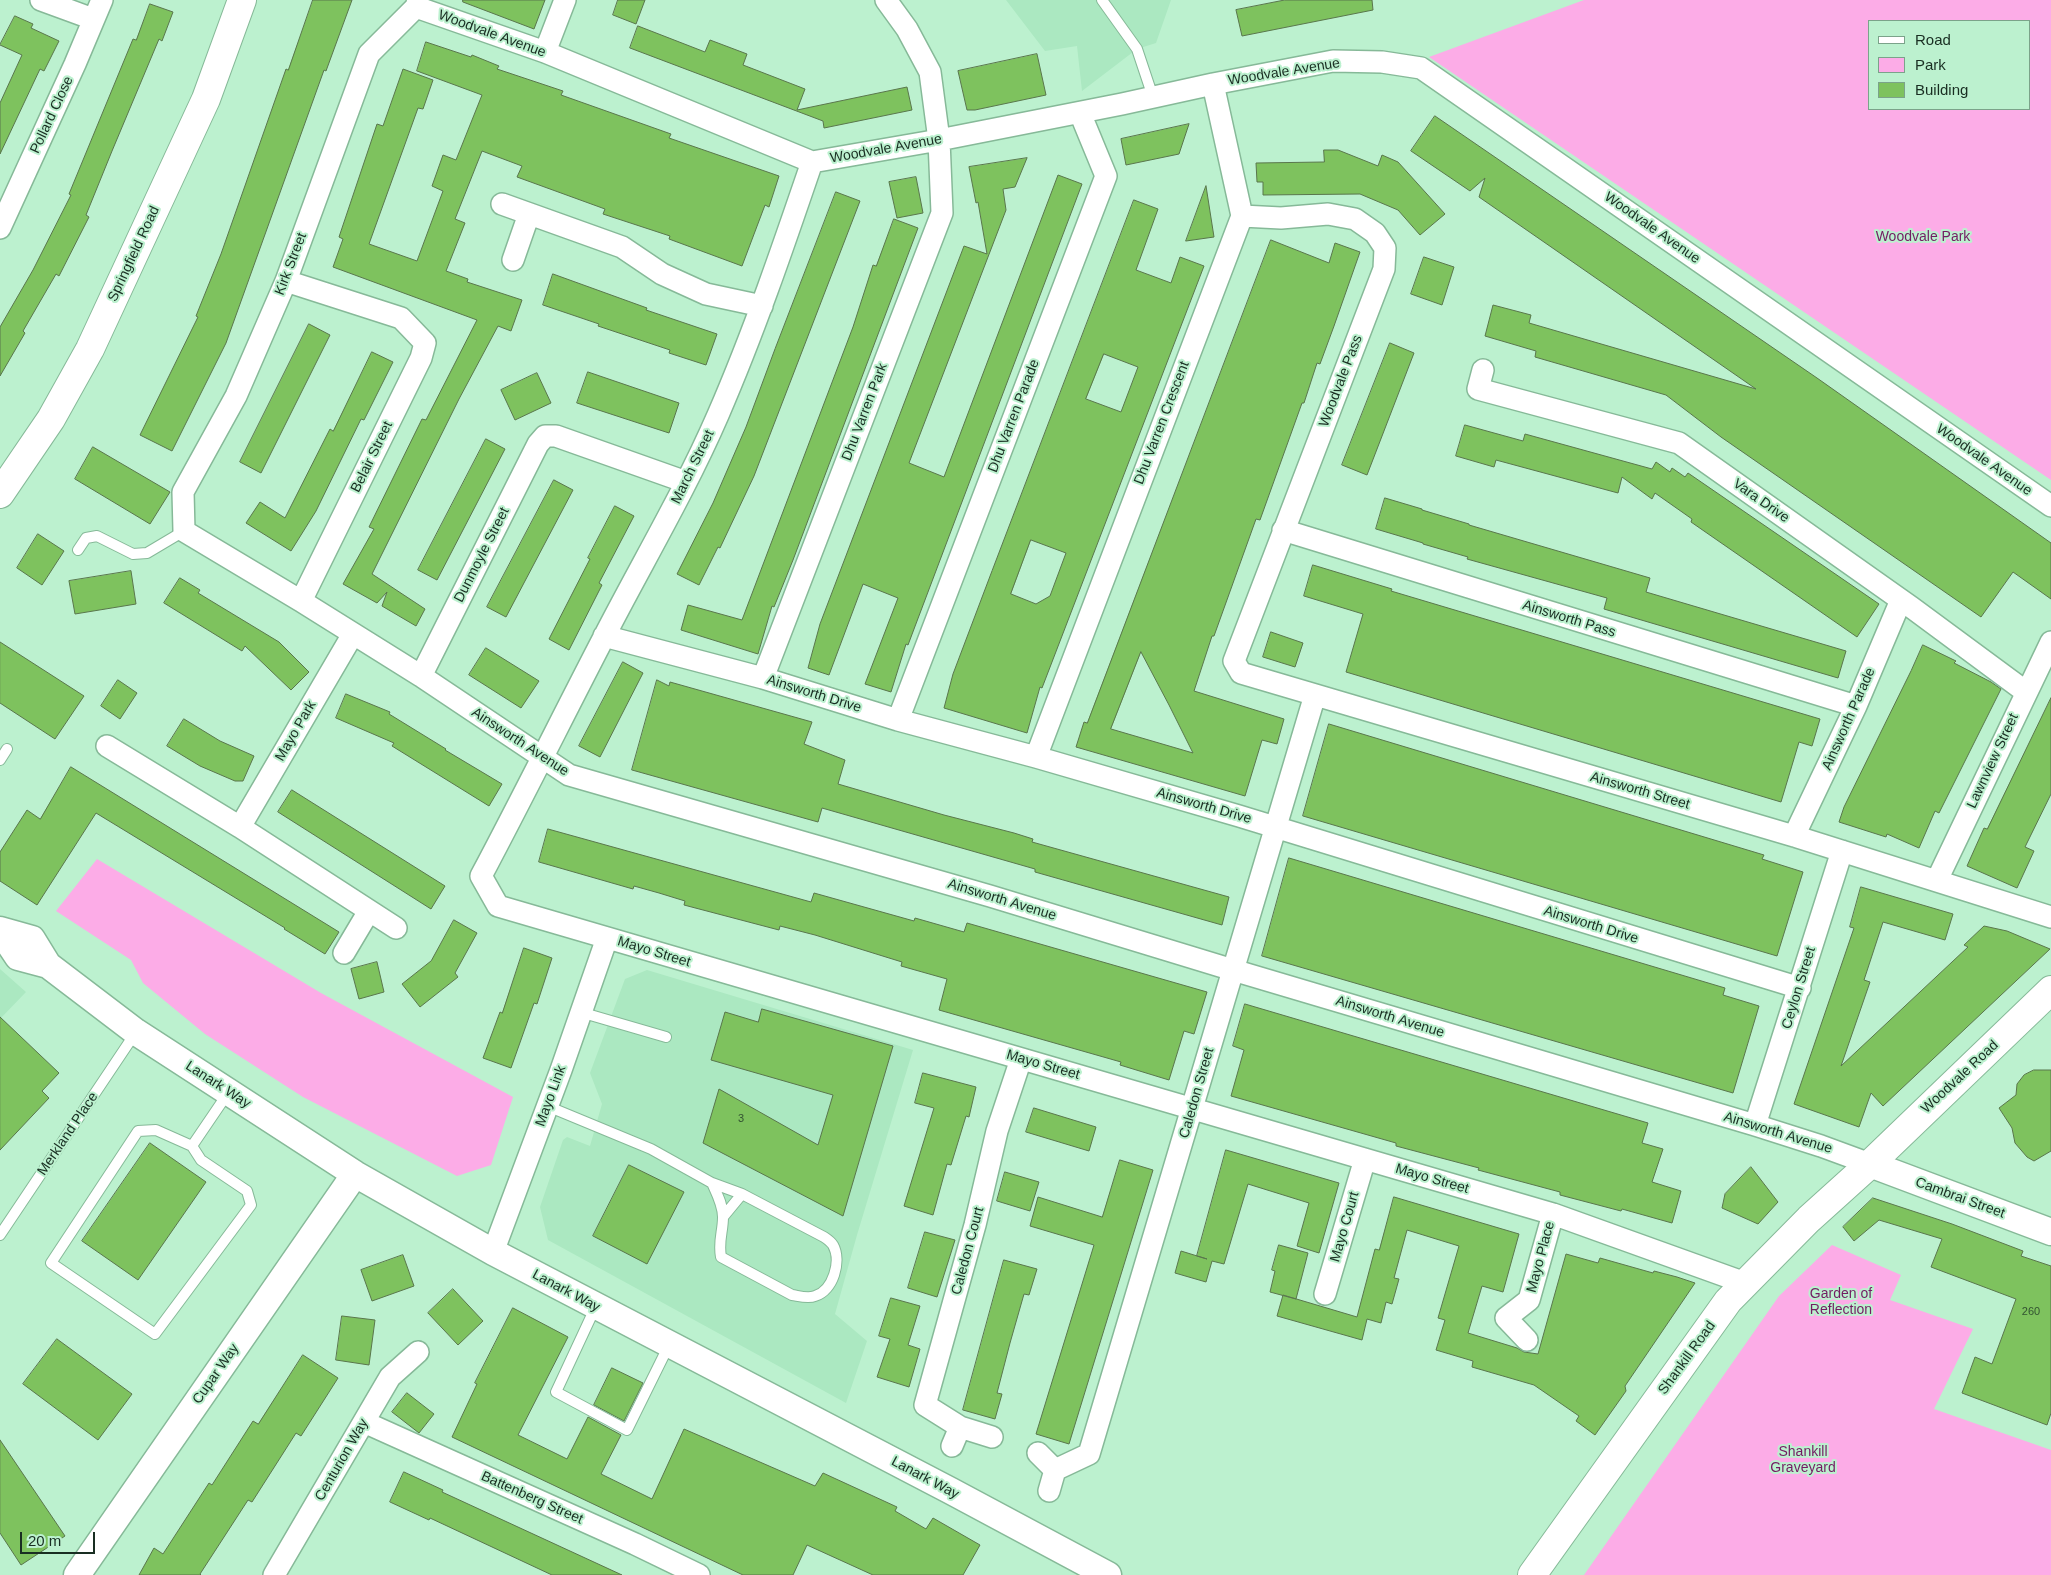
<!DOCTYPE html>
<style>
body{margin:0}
#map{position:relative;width:2051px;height:1575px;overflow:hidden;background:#bcf1cf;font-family:Arial,sans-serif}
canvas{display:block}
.legend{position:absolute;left:1868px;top:20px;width:162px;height:90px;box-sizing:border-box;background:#bcf1cf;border:1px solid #7ba38a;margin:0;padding:6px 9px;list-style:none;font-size:15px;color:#192e22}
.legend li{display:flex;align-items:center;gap:10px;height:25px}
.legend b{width:25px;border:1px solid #7ba38a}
.scale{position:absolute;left:20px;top:1532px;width:75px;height:22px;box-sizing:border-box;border:2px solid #192e22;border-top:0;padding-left:6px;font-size:15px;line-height:18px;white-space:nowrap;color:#192e22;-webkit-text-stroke:4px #bcf1cf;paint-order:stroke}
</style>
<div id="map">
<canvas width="2051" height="1575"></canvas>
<ul class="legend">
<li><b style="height:6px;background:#fff"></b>Road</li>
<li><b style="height:14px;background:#fcace7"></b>Park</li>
<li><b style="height:14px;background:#7ec25e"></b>Building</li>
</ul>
<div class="scale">20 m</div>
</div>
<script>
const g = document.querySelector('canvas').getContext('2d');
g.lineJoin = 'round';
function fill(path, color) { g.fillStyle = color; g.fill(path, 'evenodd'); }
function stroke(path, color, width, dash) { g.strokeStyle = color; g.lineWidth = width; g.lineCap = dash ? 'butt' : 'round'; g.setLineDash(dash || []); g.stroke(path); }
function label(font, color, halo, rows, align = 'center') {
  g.font = font + ' Arial,sans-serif'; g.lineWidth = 4; g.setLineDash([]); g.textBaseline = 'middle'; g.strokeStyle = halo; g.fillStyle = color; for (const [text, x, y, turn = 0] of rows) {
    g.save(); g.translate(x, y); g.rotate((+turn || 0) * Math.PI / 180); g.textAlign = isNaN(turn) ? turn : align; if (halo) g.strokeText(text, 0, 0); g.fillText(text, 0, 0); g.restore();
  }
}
fill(new Path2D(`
 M 1006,0 L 1171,0 L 1156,43 L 1137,49 L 1082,91 L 1077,46 L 1045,51 Z
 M 0,969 L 26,992 L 0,1019 Z
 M 647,970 L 913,1050 L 857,1235 L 835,1314 L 867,1341 L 846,1403 L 548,1240 L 540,1207 L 563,1140 L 567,1137 L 590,1146 L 602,1104 L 590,1073 L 625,979 Z`), '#abe8c1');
fill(new Path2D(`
 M 1584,0 L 2051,0 L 2051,480 L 1429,57 ZM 1870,21 L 2030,21 L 2030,109 L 1870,109 Z
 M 97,859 L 321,993 L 513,1097 L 491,1165 L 457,1176 L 303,1097 L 205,1034 L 143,983 L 131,960 L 56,911 Z
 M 1832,1245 L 1901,1275 L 1890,1300 L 1973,1329 L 1934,1409 L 2051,1450 L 2051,1575 L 1584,1575 L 1779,1296 Z`), '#fcace7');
const building = new Path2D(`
 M 313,0 L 352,0 L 326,71 L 324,70 L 226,343 L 172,451 L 140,435 L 198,317 L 196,316 L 221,254 L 286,69 L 288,70 Z
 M 463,0 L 545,0 L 534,29 L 463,2 Z
 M 618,0 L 645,0 L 636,24 L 613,15 Z
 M 1285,0 L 1372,0 L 1373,10 L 1242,36 L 1236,10 Z
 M 150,4 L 173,12 L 162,41 L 159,39 L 112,151 L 86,215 L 89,217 L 59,276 L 56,274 L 23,331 L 25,333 L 0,376 L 0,327 L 33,270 L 71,195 L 69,194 L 133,39 L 136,40 Z
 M 15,16 L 33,24 L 31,28 L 59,41 L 44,71 L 40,69 L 0,154 L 0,103 L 22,55 L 0,45 Z
 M 638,26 L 705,52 L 710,40 L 747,54 L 743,65 L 805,89 L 797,110 L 907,87 L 912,110 L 824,128 L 823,121 L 630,48 Z
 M 426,42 L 471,57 L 472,55 L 499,66 L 497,69 L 563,91 L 561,95 L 671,134 L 669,138 L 779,176 L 769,207 L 765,205 L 742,266 L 669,239 L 670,236 L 603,214 L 605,209 L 517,177 L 522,166 L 482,151 L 455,219 L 465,223 L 446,271 L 468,279 L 467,282 L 522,300 L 511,331 L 498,326 L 459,399 L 372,574 L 425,609 L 416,626 L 382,606 L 387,592 L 377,603 L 343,584 L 374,529 L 369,527 L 422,419 L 426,420 L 477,320 L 333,267 L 343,239 L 339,237 L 377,124 L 383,126 L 403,69 L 433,80 L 423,109 L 418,108 L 369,244 L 417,261 L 443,191 L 432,186 L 443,155 L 456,160 L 482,95 L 417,71 Z
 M 1037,54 L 1046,95 L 975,110 L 967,110 L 958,71 Z
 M 1435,116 L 1817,378 L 2051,543 L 2051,599 L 2013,572 L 1981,617 L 1721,437 L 1666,395 L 1535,357 L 1536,351 L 1485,336 L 1493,305 L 1531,315 L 1529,323 L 1756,389 L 1479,197 L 1485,178 L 1470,191 L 1411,151 Z
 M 1189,124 L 1179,154 L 1126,165 L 1121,139 Z
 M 1324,150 L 1338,150 L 1378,166 L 1382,155 L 1398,162 L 1445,214 L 1420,235 L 1398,210 L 1360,194 L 1263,195 L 1263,182 L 1257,182 L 1256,163 L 1324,162 Z
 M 1027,158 L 1015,187 L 1003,189 L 1006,210 L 909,463 L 944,477 L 1058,175 L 1082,184 L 914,629 L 908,645 L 906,644 L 891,692 L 865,684 L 898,598 L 863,584 L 829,675 L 808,668 L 820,624 L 964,246 L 987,254 L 978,202 L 976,203 L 969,167 Z
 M 916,177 L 923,213 L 897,218 L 889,182 Z
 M 1206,186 L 1214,237 L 1186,241 Z
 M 836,192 L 860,201 L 754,476 L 720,548 L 718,547 L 699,585 L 677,574 L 713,503 L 746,427 L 775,349 Z
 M 1134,200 L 1158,209 L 1136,270 L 1171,283 L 1180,257 L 1204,266 L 1042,688 L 1040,687 L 1027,733 L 944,708 L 953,674 L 992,571 ZM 1104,354 L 1138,367 L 1121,412 L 1086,399 ZM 1031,540 L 1066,553 L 1050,596 L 1036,604 L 1011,594 Z
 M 894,219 L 918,228 L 793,560 L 774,607 L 772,606 L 758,654 L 681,630 L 688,605 L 742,620 L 853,327 L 873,265 L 876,266 Z
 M 1271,240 L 1329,263 L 1335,243 L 1360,252 L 1334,326 L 1320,364 L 1317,363 L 1304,403 L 1302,403 L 1260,520 L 1256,519 L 1214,636 L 1212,636 L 1194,691 L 1284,719 L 1277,744 L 1262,740 L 1245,796 L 1076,747 L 1084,722 L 1087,723 ZM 1141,652 L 1169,705 L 1193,753 L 1111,729 Z
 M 1424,257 L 1454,267 L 1442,305 L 1411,294 Z
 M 553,274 L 647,308 L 646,310 L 717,334 L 706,365 L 669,353 L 670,350 L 598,326 L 599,324 L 543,305 Z
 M 309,324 L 330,335 L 261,473 L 240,462 Z
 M 1390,343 L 1414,353 L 1367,475 L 1342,465 Z
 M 372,352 L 393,362 L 364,420 L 361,419 L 316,511 L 291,551 L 246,523 L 260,502 L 285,518 L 330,429 L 333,431 Z
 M 588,372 L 679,403 L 669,433 L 577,403 Z
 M 537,373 L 551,403 L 515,420 L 501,390 Z
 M 1465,425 L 1523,441 L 1525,434 L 1652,469 L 1656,462 L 1670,472 L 1672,468 L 1685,477 L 1688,473 L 1879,604 L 1857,637 L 1691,522 L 1692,519 L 1655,493 L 1652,499 L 1622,477 L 1618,493 L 1496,460 L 1494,467 L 1456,456 Z
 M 486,439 L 505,449 L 437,580 L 418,570 Z
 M 93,447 L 170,492 L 150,524 L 75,479 Z
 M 554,480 L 573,490 L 506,617 L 487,607 Z
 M 1385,498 L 1422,509 L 1422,510 L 1469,524 L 1469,525 L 1650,578 L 1646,592 L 1846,651 L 1838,678 L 1604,609 L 1607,598 L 1467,559 L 1468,557 L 1423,544 L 1423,543 L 1376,529 Z
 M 615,506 L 634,516 L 599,583 L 602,585 L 569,650 L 549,639 L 590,559 L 588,558 Z
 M 38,534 L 64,551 L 42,585 L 17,568 Z
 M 1313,565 L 1392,589 L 1391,591 L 1820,719 L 1812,746 L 1799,742 L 1781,802 L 1346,672 L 1363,614 L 1304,596 Z
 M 131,571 L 136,604 L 75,614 L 69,581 Z
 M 180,578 L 200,590 L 198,593 L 279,642 L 309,672 L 291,690 L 245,646 L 242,651 L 164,603 Z
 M 1271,632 L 1303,643 L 1295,667 L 1263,657 Z
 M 0,642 L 84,696 L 55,739 L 0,703 Z
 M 1923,645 L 1956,661 L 1954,663 L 1991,682 L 2001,689 L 1939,813 L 1935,811 L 1919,848 L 1887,834 L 1886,837 L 1839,822 L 1844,807 L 1911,671 Z
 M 486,648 L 539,681 L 521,708 L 469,675 Z
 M 623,662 L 643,673 L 600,757 L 579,746 Z
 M 118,680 L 137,693 L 120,719 L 101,706 Z
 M 657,680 L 669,686 L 670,682 L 812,722 L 804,744 L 845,760 L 838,784 L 944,815 L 1014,833 L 1033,839 L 1032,842 L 1229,897 L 1222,925 L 1035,872 L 1035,869 L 822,808 L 818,822 L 632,770 Z
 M 346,694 L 390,712 L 389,714 L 446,749 L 445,750 L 502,784 L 489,806 L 392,746 L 394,743 L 336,718 Z
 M 2051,698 L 2051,794 L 2025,847 L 2034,851 L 2017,888 L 1967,866 L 1984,828 L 1987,829 Z
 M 184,719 L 220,741 L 254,756 L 243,781 L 235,781 L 200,766 L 167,746 Z
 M 1329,724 L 1764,855 L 1762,859 L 1803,872 L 1777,956 L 1303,816 Z
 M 71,767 L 339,932 L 325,954 L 284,929 L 285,928 L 96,813 L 37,905 L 0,881 L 0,852 L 27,810 L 40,819 Z
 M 292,790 L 445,886 L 431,909 L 278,812 Z
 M 548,829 L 811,902 L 814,893 L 914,921 L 915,918 L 964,932 L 967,923 L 1207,992 L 1194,1034 L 1184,1031 L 1169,1080 L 1120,1065 L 1121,1062 L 939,1010 L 947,979 L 901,966 L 902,962 L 815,935 L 780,926 L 779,930 L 684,905 L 685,901 L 659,893 L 634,886 L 633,889 L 539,862 Z
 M 1289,858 L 1725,988 L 1723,995 L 1759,1006 L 1733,1093 L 1262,956 Z
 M 1861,887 L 1953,914 L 1945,940 L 1883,922 L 1864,980 L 1870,982 L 1841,1066 L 1968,947 L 1964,945 L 1984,926 L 2007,931 L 2050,949 L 1883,1106 L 1871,1093 L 1859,1127 L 1794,1104 L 1854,928 L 1850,927 Z
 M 454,920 L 477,933 L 455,973 L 458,977 L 420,1007 L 402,984 L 431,961 Z
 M 524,948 L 552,958 L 537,1004 L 534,1003 L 511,1068 L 483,1058 L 500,1012 L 502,1013 Z
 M 377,962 L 384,992 L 359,999 L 351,969 Z
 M 1245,1004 L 1648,1123 L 1642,1143 L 1663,1149 L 1652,1182 L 1681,1191 L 1672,1223 L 1622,1209 L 1621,1211 L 1560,1195 L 1560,1192 L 1478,1170 L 1479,1168 L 1396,1146 L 1396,1143 L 1231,1096 L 1244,1050 L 1233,1046 Z
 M 762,1009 L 893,1046 L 843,1216 L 703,1143 L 719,1089 L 818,1145 L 833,1095 L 711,1060 L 725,1012 L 758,1022 Z
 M 0,1017 L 59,1073 L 42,1091 L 49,1098 L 0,1150 Z
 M 2034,1070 L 2051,1070 L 2051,1151 L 2034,1161 L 2027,1157 L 2015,1143 L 2012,1128 L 1999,1108 L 2016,1095 L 2017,1084 L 2024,1075 Z
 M 923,1073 L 976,1087 L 969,1117 L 966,1116 L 951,1165 L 947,1164 L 933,1215 L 904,1206 L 934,1108 L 915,1103 Z
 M 1034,1108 L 1096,1127 L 1089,1151 L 1026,1132 Z
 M 150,1143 L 206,1182 L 138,1280 L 82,1241 Z
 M 1226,1150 L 1339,1183 L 1319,1253 L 1297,1246 L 1309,1203 L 1248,1184 L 1224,1264 L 1212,1261 L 1206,1282 L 1175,1273 L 1181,1251 L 1207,1259 L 1197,1256 Z
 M 1120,1160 L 1153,1170 L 1069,1444 L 1036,1434 L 1094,1245 L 1030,1226 L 1038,1197 L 1102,1217 Z
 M 629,1165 L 684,1192 L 647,1264 L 593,1236 Z
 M 1751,1167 L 1778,1202 L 1758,1224 L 1722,1208 L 1725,1194 Z
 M 1005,1172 L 1039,1182 L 1030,1211 L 997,1201 Z
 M 1394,1197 L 1519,1234 L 1503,1292 L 1482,1286 L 1468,1333 L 1517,1348 L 1524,1352 L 1538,1354 L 1566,1254 L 1598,1263 L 1600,1258 L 1653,1273 L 1654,1271 L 1677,1277 L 1695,1283 L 1625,1386 L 1626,1391 L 1595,1435 L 1576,1421 L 1579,1416 L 1534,1385 L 1472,1367 L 1473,1361 L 1436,1350 L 1445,1320 L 1438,1318 L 1459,1246 L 1407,1230 L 1394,1278 L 1399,1279 L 1392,1304 L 1386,1302 L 1381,1323 L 1367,1319 L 1362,1340 L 1277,1316 L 1283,1295 L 1357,1317 L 1375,1249 L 1379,1250 Z
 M 1873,1198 L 1952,1224 L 2023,1251 L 2021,1256 L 2051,1266 L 2051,1413 L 2047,1425 L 1962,1393 L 1975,1357 L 1992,1364 L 2016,1299 L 1931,1267 L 1942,1239 L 1879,1220 L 1854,1241 L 1843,1227 Z
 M 925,1232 L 955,1240 L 937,1297 L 908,1288 Z
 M 1279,1245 L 1308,1253 L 1296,1299 L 1270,1292 L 1275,1271 L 1272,1270 Z
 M 403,1255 L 414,1286 L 372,1301 L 361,1270 Z
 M 1004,1260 L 1037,1269 L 1029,1295 L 1024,1294 L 1010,1343 L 997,1393 L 1002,1394 L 995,1419 L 963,1410 Z
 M 453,1289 L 483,1321 L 458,1345 L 428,1313 Z
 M 891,1298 L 920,1306 L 908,1345 L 920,1349 L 909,1387 L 877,1377 L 890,1339 L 879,1336 Z
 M 513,1308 L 568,1337 L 518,1435 L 567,1459 L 588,1417 L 621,1435 L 601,1474 L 652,1499 L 684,1429 L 815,1486 L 823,1473 L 897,1507 L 895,1511 L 926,1529 L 933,1518 L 980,1545 L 963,1575 L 873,1575 L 807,1545 L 793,1575 L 743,1575 L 452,1437 L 477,1384 L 475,1383 Z
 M 342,1316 L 375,1320 L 369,1365 L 336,1360 Z
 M 57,1339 L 132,1394 L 98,1440 L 23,1384 Z
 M 303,1355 L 338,1378 L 301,1436 L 296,1433 L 252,1502 L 248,1500 L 200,1574 L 201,1575 L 139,1575 L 154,1548 L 163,1554 L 209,1483 L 212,1485 L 253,1421 L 258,1424 Z
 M 612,1368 L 643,1383 L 624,1421 L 594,1405 Z
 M 407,1393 L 434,1414 L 419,1433 L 392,1412 Z
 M 0,1440 L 65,1536 L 21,1565 L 0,1533 Z
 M 404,1472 L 443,1490 L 442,1492 L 622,1575 L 552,1575 L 430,1518 L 429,1520 L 390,1502 Z`);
fill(building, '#7ec25e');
stroke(building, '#59764c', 1);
const service = new Path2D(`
 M 1102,0 L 1137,49 L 1153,97
 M 78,550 L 86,538 L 97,536 L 133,554 L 147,553 L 184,531
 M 0,760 L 7,749
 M 580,1012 L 666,1037
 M 547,1106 L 651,1149 L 712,1183
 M 192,1146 L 156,1130 L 138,1131 L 51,1263 L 155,1334 L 251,1205 L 247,1191 L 201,1160 L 192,1146 L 228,1093
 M 712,1183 L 742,1194 L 824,1237 C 827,1239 831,1242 833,1245 C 842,1261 833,1291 815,1296 C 808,1299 799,1296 792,1295 L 721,1257 C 718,1241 723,1232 723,1217 C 723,1205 717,1194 712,1183 Z
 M 723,1217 L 742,1194
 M 0,1235 L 136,1032
 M 596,1306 L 556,1392 L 627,1430 L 669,1345`);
const minor = new Path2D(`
 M 41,0 L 93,19
 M 418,0 L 416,7 L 369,54 L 286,281 L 236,396 L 183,492 L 184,531 L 301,601 L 421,676 L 569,775 L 990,896 L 1233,970 L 1755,1125 L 1821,1146 L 1870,1164
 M 416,7 L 545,52 L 812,162 L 939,140 L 1122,104 L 1213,84 L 1333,61 L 1382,62 L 1421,68 L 2051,506
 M 545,52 L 565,0
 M 812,162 C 783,247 754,332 718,415 C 685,491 642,563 604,637 C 563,716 523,797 481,876 L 498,906 L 1553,1214 L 1745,1283
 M 502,204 L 622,247 L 662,274 L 706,294 L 762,306
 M 1242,216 L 1281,218 L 1328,214 L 1355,219 L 1375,233 L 1385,248 L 1384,269 L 1234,661 L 1241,673 L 1794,836 L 2051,917
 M 0,228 L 75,64 L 102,0
 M 513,260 L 529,214
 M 286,281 L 401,318 L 425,343 L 421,358 L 301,601
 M 1483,370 L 1478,389 L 1679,443 L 1911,607 L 2026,692
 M 1283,530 L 1856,706
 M 604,636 L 763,678 L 898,720 L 1036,757 L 1239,816 L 1800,988
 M 421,676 L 538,444 L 545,436 L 556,436 L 686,482
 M 763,678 L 942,213 L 939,140 L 930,72 L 907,29 L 886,0
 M 898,720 L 1106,176 L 1080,113
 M 107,746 L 240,827 L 396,928
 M 1036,757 L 1242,216 L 1213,84
 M 240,827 L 353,634
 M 1794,836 L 1856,706 L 1901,600
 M 1937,880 L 2051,642
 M 344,953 L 369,911
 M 1755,1125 L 1842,851
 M 493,1252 L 561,1070 L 607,938
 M 1325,1294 L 1365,1159
 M 1527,1340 L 1506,1318 L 1529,1300 L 1553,1214
 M 364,1422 L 635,1544 L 699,1575
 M 992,1437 L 960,1427 L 925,1405 L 975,1225 L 997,1131 L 1021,1059
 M 952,1446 L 960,1427
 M 1038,1453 L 1055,1470 L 1089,1454 L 1315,695
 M 1049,1491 L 1055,1470
 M 274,1575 L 390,1377 L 418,1352`);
const tertiary = new Path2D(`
 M 0,930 L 32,939 L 48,965 L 136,1032 L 355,1174 L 493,1252 L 951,1491 L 1108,1575
 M 0,930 L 18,957 L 48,965
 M 1870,1164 L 2051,1232
 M 77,1575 L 355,1174`);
const secondary = new Path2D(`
 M 0,494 L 51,419 L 90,349 L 206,99 L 242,0
 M 1532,1575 L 1728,1301 L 1809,1219 L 1870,1164 L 2051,990`);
stroke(service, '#86b998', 12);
stroke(minor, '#86b998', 24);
stroke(tertiary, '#86b998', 29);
stroke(secondary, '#86b998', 30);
stroke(service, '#fff', 10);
stroke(minor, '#fff', 21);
stroke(tertiary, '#fff', 26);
stroke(secondary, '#fff', 28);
label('11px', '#325331', null, [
 ["3",741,1119],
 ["260",2031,1312]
]);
label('14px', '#192e22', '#bcf1cf', [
 ["Woodvale Avenue",492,34,20],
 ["Woodvale Avenue",1284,72,-9],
 ["Pollard Close",52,115,-65],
 ["Woodvale Avenue",886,149,-10],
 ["Woodvale Avenue",1652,228,35],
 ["Springfield Road",134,254,-65],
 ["Kirk Street",291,264,-69],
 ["Woodvale Pass",1341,381,-69],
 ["Dhu Varren Park",865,412,-69],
 ["Dhu Varren Parade",1014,416,-69],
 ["Dhu Varren Crescent",1162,423,-69],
 ["Belair Street",372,457,-64],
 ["Woodvale Avenue",1984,460,35],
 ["March Street",693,467,-64],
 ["Vara Drive",1761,501,35],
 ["Dunmoyle Street",482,555,-63],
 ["Ainsworth Pass",1569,619,17],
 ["Ainsworth Drive",814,694,17],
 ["Ainsworth Parade",1849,719,-66],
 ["Mayo Park",296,731,-60],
 ["Ainsworth Avenue",520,742,33],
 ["Lawnview Street",1993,761,-65],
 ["Ainsworth Street",1640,791,16],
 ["Ainsworth Drive",1204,806,16],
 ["Ainsworth Avenue",1002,900,17],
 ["Ainsworth Drive",1591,925,17],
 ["Mayo Street",654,952,17],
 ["Ceylon Street",1799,988,-73],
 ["Ainsworth Avenue",1390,1017,17],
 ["Mayo Street",1043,1065,16],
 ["Woodvale Road",1960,1077,-43],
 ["Lanark Way",218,1085,33],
 ["Caledon Street",1197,1093,-74],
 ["Mayo Link",551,1096,-70],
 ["Ainsworth Avenue",1778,1133,17],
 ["Merkland Place",68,1134,-56],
 ["Mayo Street",1432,1179,16],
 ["Cambrai Street",1960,1198,20],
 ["Mayo Court",1345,1227,-74],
 ["Caledon Court",968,1251,-75],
 ["Mayo Place",1541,1257,-75],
 ["Lanark Way",566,1291,28],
 ["Shankill Road",1687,1358,-54],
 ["Cupar Way",216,1374,-55],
 ["Centurion Way",342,1460,-60],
 ["Lanark Way",925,1478,28],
 ["Battenberg Street",532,1498,24]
]);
label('14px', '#731d63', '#bcf1cf', [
 ["Woodvale Park",1923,237],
 ["Garden of",1841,1294],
 ["Reflection",1841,1310],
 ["Shankill",1803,1452],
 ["Graveyard",1803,1468]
]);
</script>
